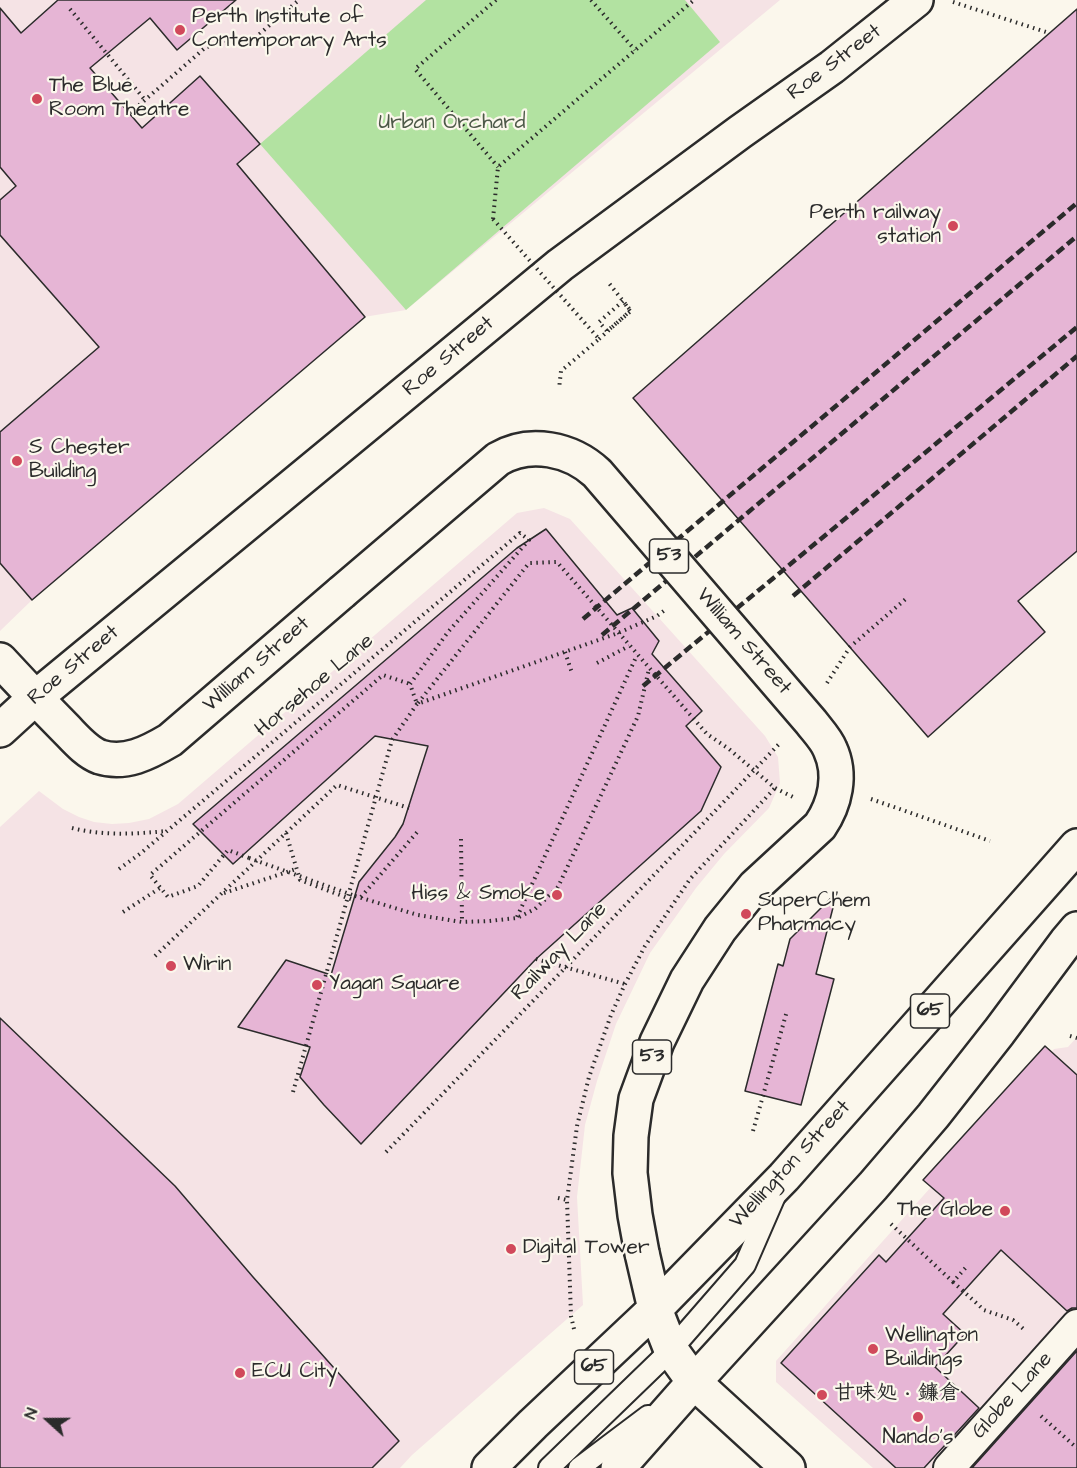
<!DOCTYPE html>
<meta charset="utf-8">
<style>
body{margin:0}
#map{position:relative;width:1077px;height:1468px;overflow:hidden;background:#fbf7ec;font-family:"Architects Daughter",sans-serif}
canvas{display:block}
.north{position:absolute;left:18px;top:1390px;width:60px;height:60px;-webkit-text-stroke:4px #fbf7ec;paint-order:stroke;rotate:291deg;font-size:16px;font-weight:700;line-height:24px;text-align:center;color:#2b2b2b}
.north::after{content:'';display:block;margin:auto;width:21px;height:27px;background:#2b2b2b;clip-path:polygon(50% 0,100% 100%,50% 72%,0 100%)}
</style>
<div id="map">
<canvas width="1077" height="1468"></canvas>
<div class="north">N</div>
</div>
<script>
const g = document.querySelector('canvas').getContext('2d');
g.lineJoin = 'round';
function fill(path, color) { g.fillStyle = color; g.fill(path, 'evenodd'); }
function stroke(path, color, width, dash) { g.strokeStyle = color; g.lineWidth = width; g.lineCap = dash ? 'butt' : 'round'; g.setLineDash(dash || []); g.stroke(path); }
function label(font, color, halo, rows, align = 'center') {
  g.font = font + ' "Architects Daughter","LXGW WenKai TC",sans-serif'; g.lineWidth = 4.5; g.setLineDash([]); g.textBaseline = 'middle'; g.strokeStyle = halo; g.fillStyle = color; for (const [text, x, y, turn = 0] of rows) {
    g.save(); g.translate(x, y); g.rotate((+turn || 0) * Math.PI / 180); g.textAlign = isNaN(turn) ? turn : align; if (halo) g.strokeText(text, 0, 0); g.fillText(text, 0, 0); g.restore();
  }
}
fill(new Path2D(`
 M 0,0 L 780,0 L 406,310 L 364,317 L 32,600 L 0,631 Z
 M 544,508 L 570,519 L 765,736 L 778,757 L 780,783 L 769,808 L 724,854 L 696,888 L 650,953 L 616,1024 L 597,1081 L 585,1125 L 577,1197 L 583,1305 L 412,1455 L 400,1468 L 0,1468 L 0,827 L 39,791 L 63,809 L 79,817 L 94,822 L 112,824 L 129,823 L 149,819 L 178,804 L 517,513 Z
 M 1077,1037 L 1077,1468 L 873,1468 L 776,1382 L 776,1361 L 1054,1049 L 1068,1047 Z`), '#f5e3e5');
fill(new Path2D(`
 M 426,0 L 685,0 L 720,42 L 406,310 L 260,144 Z`), '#b2e2a1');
const building = new Path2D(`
 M 58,0 L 236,0 L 177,50 L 150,18 L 90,68 L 142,128 L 200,76 L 260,144 L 237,164 L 365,317 L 32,600 L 0,563 L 0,432 L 99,347 L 0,235 L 0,200 L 16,186 L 0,167 L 0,8 L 21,33 Z
 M 1077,9 L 1077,551 L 1018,601 L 1045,632 L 928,737 L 633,398 Z
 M 546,529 L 617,615 L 632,608 L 659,641 L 652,654 L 702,711 L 686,726 L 721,767 L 701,811 L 536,959 L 361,1144 L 324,1105 L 300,1077 L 310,1047 L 238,1027 L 286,960 L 331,975 L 359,882 L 395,837 L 403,824 L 428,746 L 375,736 L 233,864 L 193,824 L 517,548 Z
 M 837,892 L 816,974 L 834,979 L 801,1105 L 745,1091 L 778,964 L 783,966 L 790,939 Z
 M 0,1018 L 175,1186 L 253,1277 L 399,1441 L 372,1468 L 0,1468 Z
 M 1045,1046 L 1077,1075 L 1077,1308 L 1072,1308 L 1067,1311 L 1001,1250 L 943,1314 L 965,1334 L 935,1367 L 979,1408 L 924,1468 L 896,1468 L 781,1363 L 879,1255 L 886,1262 L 944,1198 L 923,1180 Z
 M 1077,1351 L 1077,1468 L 972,1468 Z`);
fill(building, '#e6b5d5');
stroke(building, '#2b2b2b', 1.5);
const service = new Path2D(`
 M 549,1468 L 671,1350 L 745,1265 L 775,1196
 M 579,1468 L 648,1416`);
const pedestrian = new Path2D(`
 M 949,1468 L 1077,1325`);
const secondary = new Path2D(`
 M 0,730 L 35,698 L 450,356 L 560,265 L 740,132 L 832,67 L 916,0`);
const primary = new Path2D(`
 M 0,660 C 21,683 42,705 64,727 C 74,737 86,752 100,757 C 125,765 148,753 170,740 L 342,592
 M 642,1253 L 655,1309 L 671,1350 L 694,1382 L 788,1468
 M 489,1468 L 533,1424 L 655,1309 L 784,1177 L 1077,846
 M 618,1468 L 694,1382 L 873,1186 L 933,1116 L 999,1032 L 1066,942 L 1077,929`);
stroke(service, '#2b2b2b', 24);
stroke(pedestrian, '#2b2b2b', 34);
stroke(secondary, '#2b2b2b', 38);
stroke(primary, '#2b2b2b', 38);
stroke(new Path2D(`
 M 496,0 L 415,69 L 498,167
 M 591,0 L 635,50
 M 953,2 L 1049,33
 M 70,9 L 145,100
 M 130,113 L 206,47 L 256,37 L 299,0
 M 493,219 L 498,167 L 694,0
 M 599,339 L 630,311 L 623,301 L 599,322 L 607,331 L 631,311 L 608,282
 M 565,652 L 572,673
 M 597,663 L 629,646
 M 827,683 L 850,647 L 908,597
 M 418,703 L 529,563 L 557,562 L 707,734 L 729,749 L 775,788 L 795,798
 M 871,799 L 990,841
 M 72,828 C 104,836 134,834 167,831
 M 286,833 L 300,880 L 353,900
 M 461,839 L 462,922
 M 249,858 L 228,850 L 198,886 L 168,897 L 150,875 L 383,675 L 410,684
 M 119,869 L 141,853 L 520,533 L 529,540 L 448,632 L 410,684 L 417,704
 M 224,893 L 296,869
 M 355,896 L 418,915 L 462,922 L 489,921 L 517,918 L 535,909 L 558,887 L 638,716 L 649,669
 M 361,897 L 419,830
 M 123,912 L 160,888
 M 517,917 L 637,655
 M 155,956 L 337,785 L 409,808
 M 536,959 L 625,984
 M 1070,1036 L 1077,1038
 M 293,1092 L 392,740 L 417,704 L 618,633 L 657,616 L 665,610
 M 753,1131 L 787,1011
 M 386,1152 L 566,967 L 780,743
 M 558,1198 L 567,1200
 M 891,1224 L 953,1282 L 968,1265
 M 953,1282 L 984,1310 L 1013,1320 L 1026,1331
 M 574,1329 L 571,1316 L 567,1200 L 577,1126 L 589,1077 L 611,1015 L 625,984 L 645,946 L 690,879 L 775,788
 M 1041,1416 L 1077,1448`), '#2b2b2b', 4, [1.5, 4.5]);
stroke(service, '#fbf7ec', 20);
stroke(pedestrian, '#fbf7ec', 30);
stroke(secondary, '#fbf7ec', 33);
stroke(primary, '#fbf7ec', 33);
stroke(new Path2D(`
 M 793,596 L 1077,356
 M 583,619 L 1077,203
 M 602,635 L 1077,236
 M 643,686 L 1077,327`), '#2b2b2b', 4.5, [9, 4.5]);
const primaryBridge = new Path2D(`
 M 342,592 L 498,459 C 530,440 571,449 597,473 L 811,722 C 817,730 826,739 830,749 C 842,775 835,804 820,826 L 755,886 L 720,929 L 687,980 L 657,1042 L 636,1099 L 631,1136 L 630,1173 L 635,1215 L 642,1253`);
stroke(primaryBridge, '#2b2b2b', 38, []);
stroke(new Path2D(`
 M 493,219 L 599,339 L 561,371 L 559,389
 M 249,858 L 355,896`), '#2b2b2b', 4, [1.5, 4.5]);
stroke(primaryBridge, '#fbf7ec', 33);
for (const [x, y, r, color] of [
 [180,30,6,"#d1495b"],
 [37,99,6,"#d1495b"],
 [953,226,6,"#d1495b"],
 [17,461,6,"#d1495b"],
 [557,895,6,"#d1495b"],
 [746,914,6,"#d1495b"],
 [171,966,6,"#d1495b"],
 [317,985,6,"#d1495b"],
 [1005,1211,6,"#d1495b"],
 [511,1249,6,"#d1495b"],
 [873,1349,6,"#d1495b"],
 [240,1373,6,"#d1495b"],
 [822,1395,6,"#d1495b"],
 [918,1417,6,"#d1495b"]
]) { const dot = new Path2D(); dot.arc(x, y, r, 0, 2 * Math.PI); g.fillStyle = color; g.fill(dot); stroke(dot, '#fbf7ec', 2); }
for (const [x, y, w] of [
 [669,556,39],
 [930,1011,39],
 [652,1057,39],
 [594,1367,39]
]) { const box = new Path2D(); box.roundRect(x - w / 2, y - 17, w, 34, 4.5); g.fillStyle = '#fbf7ec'; g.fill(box); stroke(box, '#2b2b2b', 1.5); }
label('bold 20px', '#2b2b2b', null, [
 ["53",669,556],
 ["65",930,1011],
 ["53",652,1057],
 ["65",594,1367]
]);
label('21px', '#2b2b2b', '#fbf7ec', [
 ["Perth Institute of",192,18],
 ["Contemporary Arts",192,42],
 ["The Blue",49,87],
 ["Room Theatre",49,111],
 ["Perth railway",941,214,"right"],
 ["station",941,238,"right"],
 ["S Chester",29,449],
 ["Building",29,473],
 ["Hiss & Smoke",545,895,"right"],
 ["SuperChem",758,902],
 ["Pharmacy",758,926],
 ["Wirin",183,966],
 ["Yagan Square",329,985],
 ["The Globe",993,1211,"right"],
 ["Digital Tower",523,1249],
 ["Wellington",885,1337],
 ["Buildings",885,1361],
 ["ECU City",252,1373],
 ["甘味処 • 鐮倉",834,1395],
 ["Nando's",918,1439,"center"]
], 'left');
label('21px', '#2b2b2b', '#fbf7ec', [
 ["Roe Street",835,63,-37],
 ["Roe Street",449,357,-40],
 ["William Street",743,642,49],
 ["William Street",257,665,-41],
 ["Roe Street",74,666,-40],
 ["Horsehoe Lane",315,686,-40],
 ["Railway Lane",560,952,-46],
 ["Wellington Street",791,1165,-47],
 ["Globe Lane",1013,1396,-48]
]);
label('21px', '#4d5948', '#fbf7ec', [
 ["Urban Orchard",452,124]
]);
</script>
